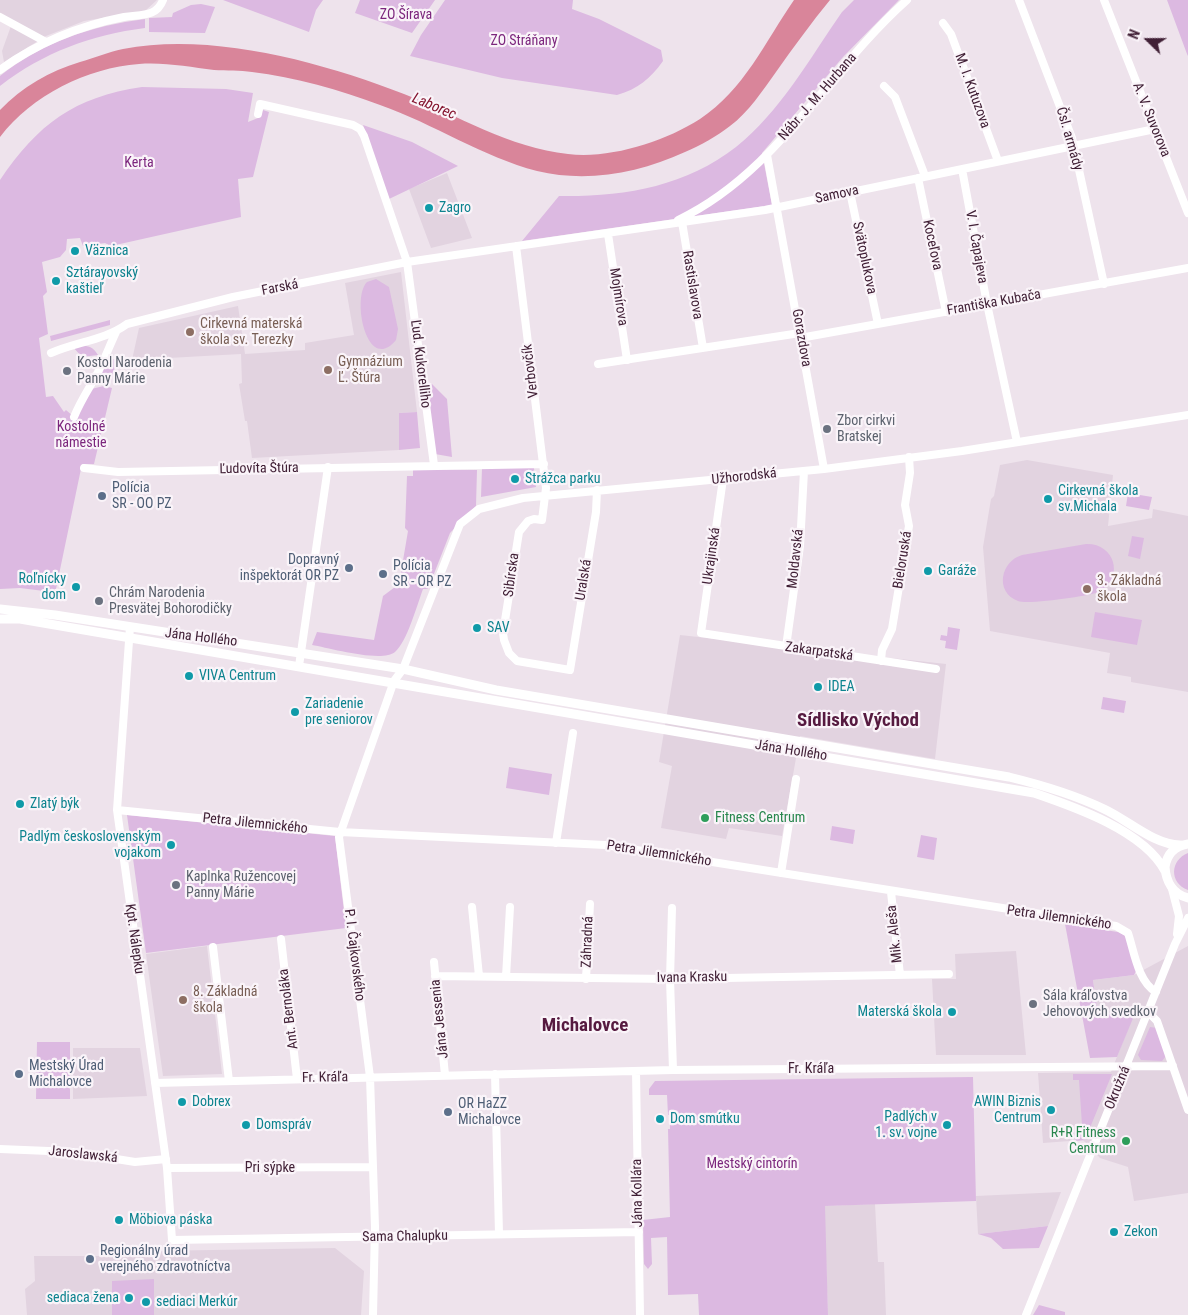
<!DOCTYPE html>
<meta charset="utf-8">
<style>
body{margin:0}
#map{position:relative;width:1188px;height:1315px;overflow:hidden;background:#eee3ec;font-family:"Roboto Condensed",sans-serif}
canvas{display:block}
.north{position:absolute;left:1123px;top:15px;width:50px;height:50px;-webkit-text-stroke:4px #faf4f9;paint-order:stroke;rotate:292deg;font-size:14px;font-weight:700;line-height:20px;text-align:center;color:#412036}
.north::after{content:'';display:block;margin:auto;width:18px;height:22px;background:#412036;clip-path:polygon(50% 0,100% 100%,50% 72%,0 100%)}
</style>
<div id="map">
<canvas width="1188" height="1315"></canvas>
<div class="north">N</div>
</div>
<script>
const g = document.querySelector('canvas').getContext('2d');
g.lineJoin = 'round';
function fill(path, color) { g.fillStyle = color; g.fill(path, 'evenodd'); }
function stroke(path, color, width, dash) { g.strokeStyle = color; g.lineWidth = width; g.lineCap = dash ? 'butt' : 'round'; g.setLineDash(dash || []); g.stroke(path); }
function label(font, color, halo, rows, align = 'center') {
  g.font = font + ' "Roboto Condensed",sans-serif'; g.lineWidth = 4.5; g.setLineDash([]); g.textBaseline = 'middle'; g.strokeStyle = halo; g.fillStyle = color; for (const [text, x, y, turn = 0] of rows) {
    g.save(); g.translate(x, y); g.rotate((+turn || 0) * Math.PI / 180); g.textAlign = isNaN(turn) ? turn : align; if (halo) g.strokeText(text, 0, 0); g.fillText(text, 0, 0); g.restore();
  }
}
fill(new Path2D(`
 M 0,0 L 157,0 L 145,11 L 84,21 L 46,36 L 4,62 L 2,51 L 11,26 L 0,15 Z
 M 447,173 L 472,238 L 431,248 L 409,189 Z
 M 401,272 L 417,412 L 399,413 L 399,450 L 252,458 L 247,421 L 245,421 L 239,384 L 242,383 L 241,354 L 132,360 L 139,328 L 238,306 L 245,354 L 305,350 L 305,343 L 354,335 L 345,283 Z
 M 1027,460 L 1113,475 L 1108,526 L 1152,518 L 1153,509 L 1188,516 L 1188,692 L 1131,682 L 1131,677 L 1107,673 L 1110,653 L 990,631 L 983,547 L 991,499 L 994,496 L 1000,465 Z
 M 680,635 L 946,664 L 935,759 L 800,736 L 782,836 L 729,828 L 726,839 L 661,828 L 672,766 L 659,762 Z
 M 207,946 L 222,1074 L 163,1076 L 146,954 Z
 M 1188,946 L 1188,1193 L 1134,1201 L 1128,1167 L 1100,1158 L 1083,1140 L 1043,1143 L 1038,1073 L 1111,1072 L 1135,1011 L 1098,1015 L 1093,980 L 1134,975 Z
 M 1016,951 L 1026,1055 L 936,1055 L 932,979 L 956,979 L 955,954 Z
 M 73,1048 L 140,1048 L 147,1096 L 73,1099 Z
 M 1061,1192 L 1048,1226 L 978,1234 L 976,1196 Z
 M 875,1204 L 878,1262 L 884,1262 L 886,1315 L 828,1315 L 824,1206 Z
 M 335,1248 L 364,1271 L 361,1315 L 27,1315 L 25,1289 L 35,1281 L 34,1256 L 143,1256 L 148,1255 L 151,1251 Z`), '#e2d3e0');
fill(new Path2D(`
 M 223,0 L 323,0 L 316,10 L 309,32 Z
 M 360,0 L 435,0 L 412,33 L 355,13 Z
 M 445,0 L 573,0 L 572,9 L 599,19 L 661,50 L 663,61 C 650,79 638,89 617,95 L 502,78 L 410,56 L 421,35 Z
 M 854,0 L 899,0 L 843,57 L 762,153 L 772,205 L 522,241 L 559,196 C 622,197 685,187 736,147 C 780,112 810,58 842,12 Z
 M 1167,0 L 1188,0 L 1188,56 L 1187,54 Z
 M 201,4 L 215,7 L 205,33 L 149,32 L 149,18 L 172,17 L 173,13 L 191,5 Z
 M 145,19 L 145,28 C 91,35 44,52 0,86 L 0,76 C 43,42 91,26 145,19 Z
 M 142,87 L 226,89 L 253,93 L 248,122 L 258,118 L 263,110 L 269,112 L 253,177 L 238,179 L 241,217 L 111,246 L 105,243 L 83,246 L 80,238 L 67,239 L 66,250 L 60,257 L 42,262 L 47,292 L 43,296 L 48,334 L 39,338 L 46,397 L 53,396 L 64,412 L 66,410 L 74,417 L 91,389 L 104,386 L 112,388 L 94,464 L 82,464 L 56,589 L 52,592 L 20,588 L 0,589 L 0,180 C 38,124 74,97 142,87 Z
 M 363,125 L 412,142 L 458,166 L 389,199 Z
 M 376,279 L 389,287 L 398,329 L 396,340 C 367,375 351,298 367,282 Z
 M 110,320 L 110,325 L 51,341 L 50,336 Z
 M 72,346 C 83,345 92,344 98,355 L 82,357 Z
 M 109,359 L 117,359 L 111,382 L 104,380 L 100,376 Z
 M 432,384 L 447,399 L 452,457 L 435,454 L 427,385 Z
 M 417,412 L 420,448 L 399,450 L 399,413 Z
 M 482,468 L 534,468 L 536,487 L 481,497 Z
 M 413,469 L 477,470 L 476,506 L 450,533 L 428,589 L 423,589 C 417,605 407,642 395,652 C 382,663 330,648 312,645 L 317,632 L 374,640 L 383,596 L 399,584 L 408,531 L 405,528 L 407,476 L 413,476 Z
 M 1128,493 L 1152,497 L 1149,510 L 1126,506 Z
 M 1132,536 L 1144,538 L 1140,559 L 1128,556 Z
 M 1086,544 C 1114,543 1124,575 1102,591 C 1091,596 1028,605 1018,601 C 994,592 1001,561 1022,555 Z
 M 1095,612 L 1142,620 L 1137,645 L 1091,637 Z
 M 948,627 L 960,629 L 957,650 L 945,648 L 946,641 L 940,640 L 941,635 L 947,636 Z
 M 1103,697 L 1126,701 L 1124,713 L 1101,709 Z
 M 509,767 L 552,774 L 549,795 L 506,788 Z
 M 127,815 L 335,836 L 346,928 L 146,953 Z
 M 832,826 L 855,830 L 853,844 L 830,840 Z
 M 921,835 L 937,838 L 934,860 L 917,857 Z
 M 1188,853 L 1188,890 C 1169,883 1170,860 1188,853 Z
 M 1065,924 L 1118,932 L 1126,936 L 1137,969 L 1134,975 L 1093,980 L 1098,1015 L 1136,1011 L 1117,1057 L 1090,1058 Z
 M 1150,1027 L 1157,1028 L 1166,1056 L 1162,1061 L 1141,1060 L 1138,1055 Z
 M 37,1042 L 70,1042 L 70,1099 L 36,1099 Z
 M 1073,1074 L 1112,1074 L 1085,1140 L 1076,1141 L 1076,1126 L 1082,1125 L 1079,1080 L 1073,1080 Z
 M 973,1077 L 976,1201 L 825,1206 L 828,1315 L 699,1315 L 698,1294 L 668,1295 L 667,1237 L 651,1238 L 652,1264 L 648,1269 L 644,1264 L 643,1220 L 670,1217 L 668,1129 L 670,1129 L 670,1115 L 668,1115 L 667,1095 L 649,1095 L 649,1089 L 655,1081 Z
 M 1048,1226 L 1039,1248 L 1003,1249 L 991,1238 L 978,1234 Z
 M 154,1279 L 154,1315 L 112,1315 L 112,1281 Z
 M 1039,1305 L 1065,1312 L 1065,1315 L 1033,1315 Z`), '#dcb9e1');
fill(new Path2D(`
 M 794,0 L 830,0 C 811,23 793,48 776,72 C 763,90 748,113 730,126 C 717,136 700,146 685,152 C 639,173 587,183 537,171 C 483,157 434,124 380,105 C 340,90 295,77 252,72 C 240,70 227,71 214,70 C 190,67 164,62 139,64 C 87,68 32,95 0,137 L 0,110 C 22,87 50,71 80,62 C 94,58 108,52 123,49 C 212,32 321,62 404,94 C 457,115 510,148 568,154 C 610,159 664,142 700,119 C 744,90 765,42 794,0 Z`), '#d9859a');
stroke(new Path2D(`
 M 1019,0 L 1072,138 L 1104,284
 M 1104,0 L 1188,213
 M 0,17 L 46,42
 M 943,23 L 951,34 L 998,161
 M 0,70 C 37,43 78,26 124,17 C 140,14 156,18 163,0
 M 884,86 L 895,97 L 925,176
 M 258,114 L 260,104 L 353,125 L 360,129 L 364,136 L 407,262 L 434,465
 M 767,155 L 824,469
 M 962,169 L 987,304 L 1017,442
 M 918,178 L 946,312
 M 850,192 L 878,324
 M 678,220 C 777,173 828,70 907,0
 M 682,222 L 703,348
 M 608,234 L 627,360
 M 516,246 L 546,488 L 542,520 L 534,519 L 528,521 L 519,532 L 503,633 L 504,640 L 509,653 L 517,661 L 570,670 L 596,512 L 597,490
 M 800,338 L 1188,268
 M 51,353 C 76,342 105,340 127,324 L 233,297 L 407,262 L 765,210 L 1155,129
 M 598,364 L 800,333
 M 74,417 C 80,402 88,390 96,376 C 104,361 109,347 116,332
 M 84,468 L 118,472 L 544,464
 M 723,479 L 701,633 L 936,669
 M 130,627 L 117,810 L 167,1168 L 172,1240 L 639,1232
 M 786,647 L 800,546 L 804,471
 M 881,661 L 882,650 L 892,629 L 909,526 L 905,505 L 910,473 L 909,457
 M 299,666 L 328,467
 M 117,810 L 340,832 L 605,845 L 1116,926 L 1128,933 C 1134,951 1138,982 1156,992
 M 556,843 L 573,733
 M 781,873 L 796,779
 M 1172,889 L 1179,916 L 1177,934
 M 891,892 L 900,975
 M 472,907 L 479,976
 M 672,908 L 670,979 L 673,1070
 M 281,939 L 297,1079
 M 213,947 L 229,1081
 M 434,962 L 445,1075
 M 435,976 L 670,979 L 949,974
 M 506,977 L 510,907
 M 586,979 L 590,904
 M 1148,1012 L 1157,1021 L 1188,1110
 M 636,1071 L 640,1315
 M 495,1074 L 499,1234
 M 155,1083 L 673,1070 L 1173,1066
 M 0,1149 L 73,1152 L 135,1162 L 166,1159
 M 167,1168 L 373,1167
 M 373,1315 L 375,1227 L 370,1077 L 339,837 L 394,681 L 403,669 L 460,524 L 479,509 L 523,498 L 824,469 L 962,451 L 1188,415
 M 1026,1315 L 1175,944 L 1188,918`), '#fff', 8);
stroke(new Path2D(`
 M 0,609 L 55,615 L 403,669 L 496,690 L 1009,777 C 1042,785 1073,794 1104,809 C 1128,820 1154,845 1180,845
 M 0,619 L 20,619 L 1034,793 C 1075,807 1144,831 1165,871
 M 1188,844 C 1175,846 1167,854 1165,867 C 1166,882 1173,894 1188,898`), '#fff', 9);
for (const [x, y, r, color] of [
 [429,208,5,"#0f9aa8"],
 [75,251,5,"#0f9aa8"],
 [56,281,5,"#0f9aa8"],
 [190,332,5,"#8d6e63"],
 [328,370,5,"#8d6e63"],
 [67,371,5,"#6b7280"],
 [827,429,5,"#6b7280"],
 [515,479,5,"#0f9aa8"],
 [102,496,5,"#5c6f8a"],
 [1048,499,5,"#0f9aa8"],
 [349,568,5,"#5c6f8a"],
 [928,571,5,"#0f9aa8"],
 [383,574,5,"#5c6f8a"],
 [76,587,5,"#0f9aa8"],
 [1087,589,5,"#8d6e63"],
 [99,601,5,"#6b7280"],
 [477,628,5,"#0f9aa8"],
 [189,676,5,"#0f9aa8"],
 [818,687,5,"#0f9aa8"],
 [295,712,5,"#0f9aa8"],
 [20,804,5,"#0f9aa8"],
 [705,818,5,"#2e9e5b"],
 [171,845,5,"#0f9aa8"],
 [176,885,5,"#6b7280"],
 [183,1000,5,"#8d6e63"],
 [1033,1004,5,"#6b7280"],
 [952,1012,5,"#0f9aa8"],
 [19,1074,5,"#5c6f8a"],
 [182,1102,5,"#0f9aa8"],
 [1051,1110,5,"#0f9aa8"],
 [448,1112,5,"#5c6f8a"],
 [660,1119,5,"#0f9aa8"],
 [246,1125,5,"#0f9aa8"],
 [947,1125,5,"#0f9aa8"],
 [1126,1141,5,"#2e9e5b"],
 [119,1220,5,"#0f9aa8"],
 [1114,1232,5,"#0f9aa8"],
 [90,1259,5,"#5c6f8a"],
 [129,1298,5,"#0f9aa8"],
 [146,1302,5,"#0f9aa8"]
]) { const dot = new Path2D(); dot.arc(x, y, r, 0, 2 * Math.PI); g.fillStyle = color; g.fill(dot); stroke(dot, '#faf4f9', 2); }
label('14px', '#7c267d', '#faf4f9', [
 ["ZO Šírava",406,15],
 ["ZO Stráňany",524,41],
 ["Kerta",139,163],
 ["Kostolné",81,427],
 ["námestie",81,443],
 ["Mestský cintorín",752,1164]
]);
label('14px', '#412036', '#faf4f9', [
 ["M. I. Kutuzova",972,91,70],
 ["Nábr. J. M. Hurbana",818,97,-49],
 ["A. V. Suvorova",1151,120,68],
 ["Čsl. armády",1069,139,74],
 ["Samova",837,195,-12],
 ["Koceľova",932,245,78],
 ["V. I. Čapajeva",976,247,80],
 ["Svätoplukova",864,258,78],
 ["Rastislavova",692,285,81],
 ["Farská",280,288,-11],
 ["Mojmírova",618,297,81],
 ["Františka Kubača",994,303,-10],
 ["Gorazdova",801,338,80],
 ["Ľud. Kukorelliho",420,364,83],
 ["Verbovčík",531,371,-97],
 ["Ľudovíta Štúra",259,469,-1],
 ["Užhorodská",744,477,-6],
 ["Ukrajinská",712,556,-82],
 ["Moldavská",796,559,-84],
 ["Bieloruská",903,560,-81],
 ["Sibírska",512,575,-82],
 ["Uralská",584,580,-81],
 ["Jána Hollého",201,638,7],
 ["Zakarpatská",819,652,8],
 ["Jána Hollého",791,751,9],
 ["Petra Jilemnického",255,824,6],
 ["Petra Jilemnického",659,854,9],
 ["Petra Jilemnického",1059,918,8],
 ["Mik. Aleša",895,934,-96],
 ["Kpt. Nálepku",134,939,82],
 ["Záhradná",588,942,-88],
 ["P. I. Čajkovského",354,955,83],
 ["Ivana Krasku",692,978,-1],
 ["Ant. Bernoláka",289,1009,-97],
 ["Jána Jessenia",440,1019,-96],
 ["Fr. Kráľa",811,1069],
 ["Fr. Kráľa",325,1078,-1],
 ["Okružná",1118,1088,-68],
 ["Jaroslawská",83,1155,6],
 ["Pri sýpke",270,1168],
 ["Jána Kollára",638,1193,-91],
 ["Sama Chalupku",405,1237,-1]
]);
label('14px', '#0d838f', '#faf4f9', [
 ["Zagro",439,208],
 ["Väznica",85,251],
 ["Sztárayovský",66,273],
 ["kaštieľ",66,289],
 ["Strážca parku",525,479],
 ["Cirkevná škola",1058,491],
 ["sv.Michala",1058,507],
 ["Garáže",938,571],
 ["Roľnícky",66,579,"right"],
 ["dom",66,595,"right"],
 ["SAV",487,628],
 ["VIVA Centrum",199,676],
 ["IDEA",828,687],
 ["Zariadenie",305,704],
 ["pre seniorov",305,720],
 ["Zlatý býk",30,804],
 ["Padlým československým",161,837,"right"],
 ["vojakom",161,853,"right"],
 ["Materská škola",942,1012,"right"],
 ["Dobrex",192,1102],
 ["AWIN Biznis",1041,1102,"right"],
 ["Centrum",1041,1118,"right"],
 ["Padlých v",937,1117,"right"],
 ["1. sv. vojne",937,1133,"right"],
 ["Dom smútku",670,1119],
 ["Domspráv",256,1125],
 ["Möbiova páska",129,1220],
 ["Zekon",1124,1232],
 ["sediaca žena",119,1298,"right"],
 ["sediaci Merkúr",156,1302]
], 'left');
label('14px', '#785e54', '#faf4f9', [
 ["Cirkevná materská",200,324],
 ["škola sv. Terezky",200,340],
 ["Gymnázium",338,362],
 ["Ľ. Štúra",338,378],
 ["3. Základná",1097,581],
 ["škola",1097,597],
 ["8. Základná",193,992],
 ["škola",193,1008]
], 'left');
label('14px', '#5b616d', '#faf4f9', [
 ["Kostol Narodenia",77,363],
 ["Panny Márie",77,379],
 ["Zbor cirkvi",837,421],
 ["Bratskej",837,437],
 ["Chrám Narodenia",109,593],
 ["Presvätej Bohorodičky",109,609],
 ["Kaplnka Ružencovej",186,877],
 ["Panny Márie",186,893],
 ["Sála kráľovstva",1043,996],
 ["Jehovových svedkov",1043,1012]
], 'left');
label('14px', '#4e5e75', '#faf4f9', [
 ["Polícia",112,488],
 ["SR - OO PZ",112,504],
 ["Dopravný",339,560,"right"],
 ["inšpektorát OR PZ",339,576,"right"],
 ["Polícia",393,566],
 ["SR - OR PZ",393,582],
 ["Mestský Úrad",29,1066],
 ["Michalovce",29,1082],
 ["OR HaZZ",458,1104],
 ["Michalovce",458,1120],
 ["Regionálny úrad",100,1251],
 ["verejného zdravotníctva",100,1267]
], 'left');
label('14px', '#27864d', '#faf4f9', [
 ["Fitness Centrum",715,818],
 ["R+R Fitness",1116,1133,"right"],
 ["Centrum",1116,1149,"right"]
], 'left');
label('italic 15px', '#84132e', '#faf4f9', [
 ["Laborec",434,107,23]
]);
label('bold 19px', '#561a40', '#faf4f9', [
 ["Sídlisko Východ",858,721],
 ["Michalovce",585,1026]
]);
</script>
